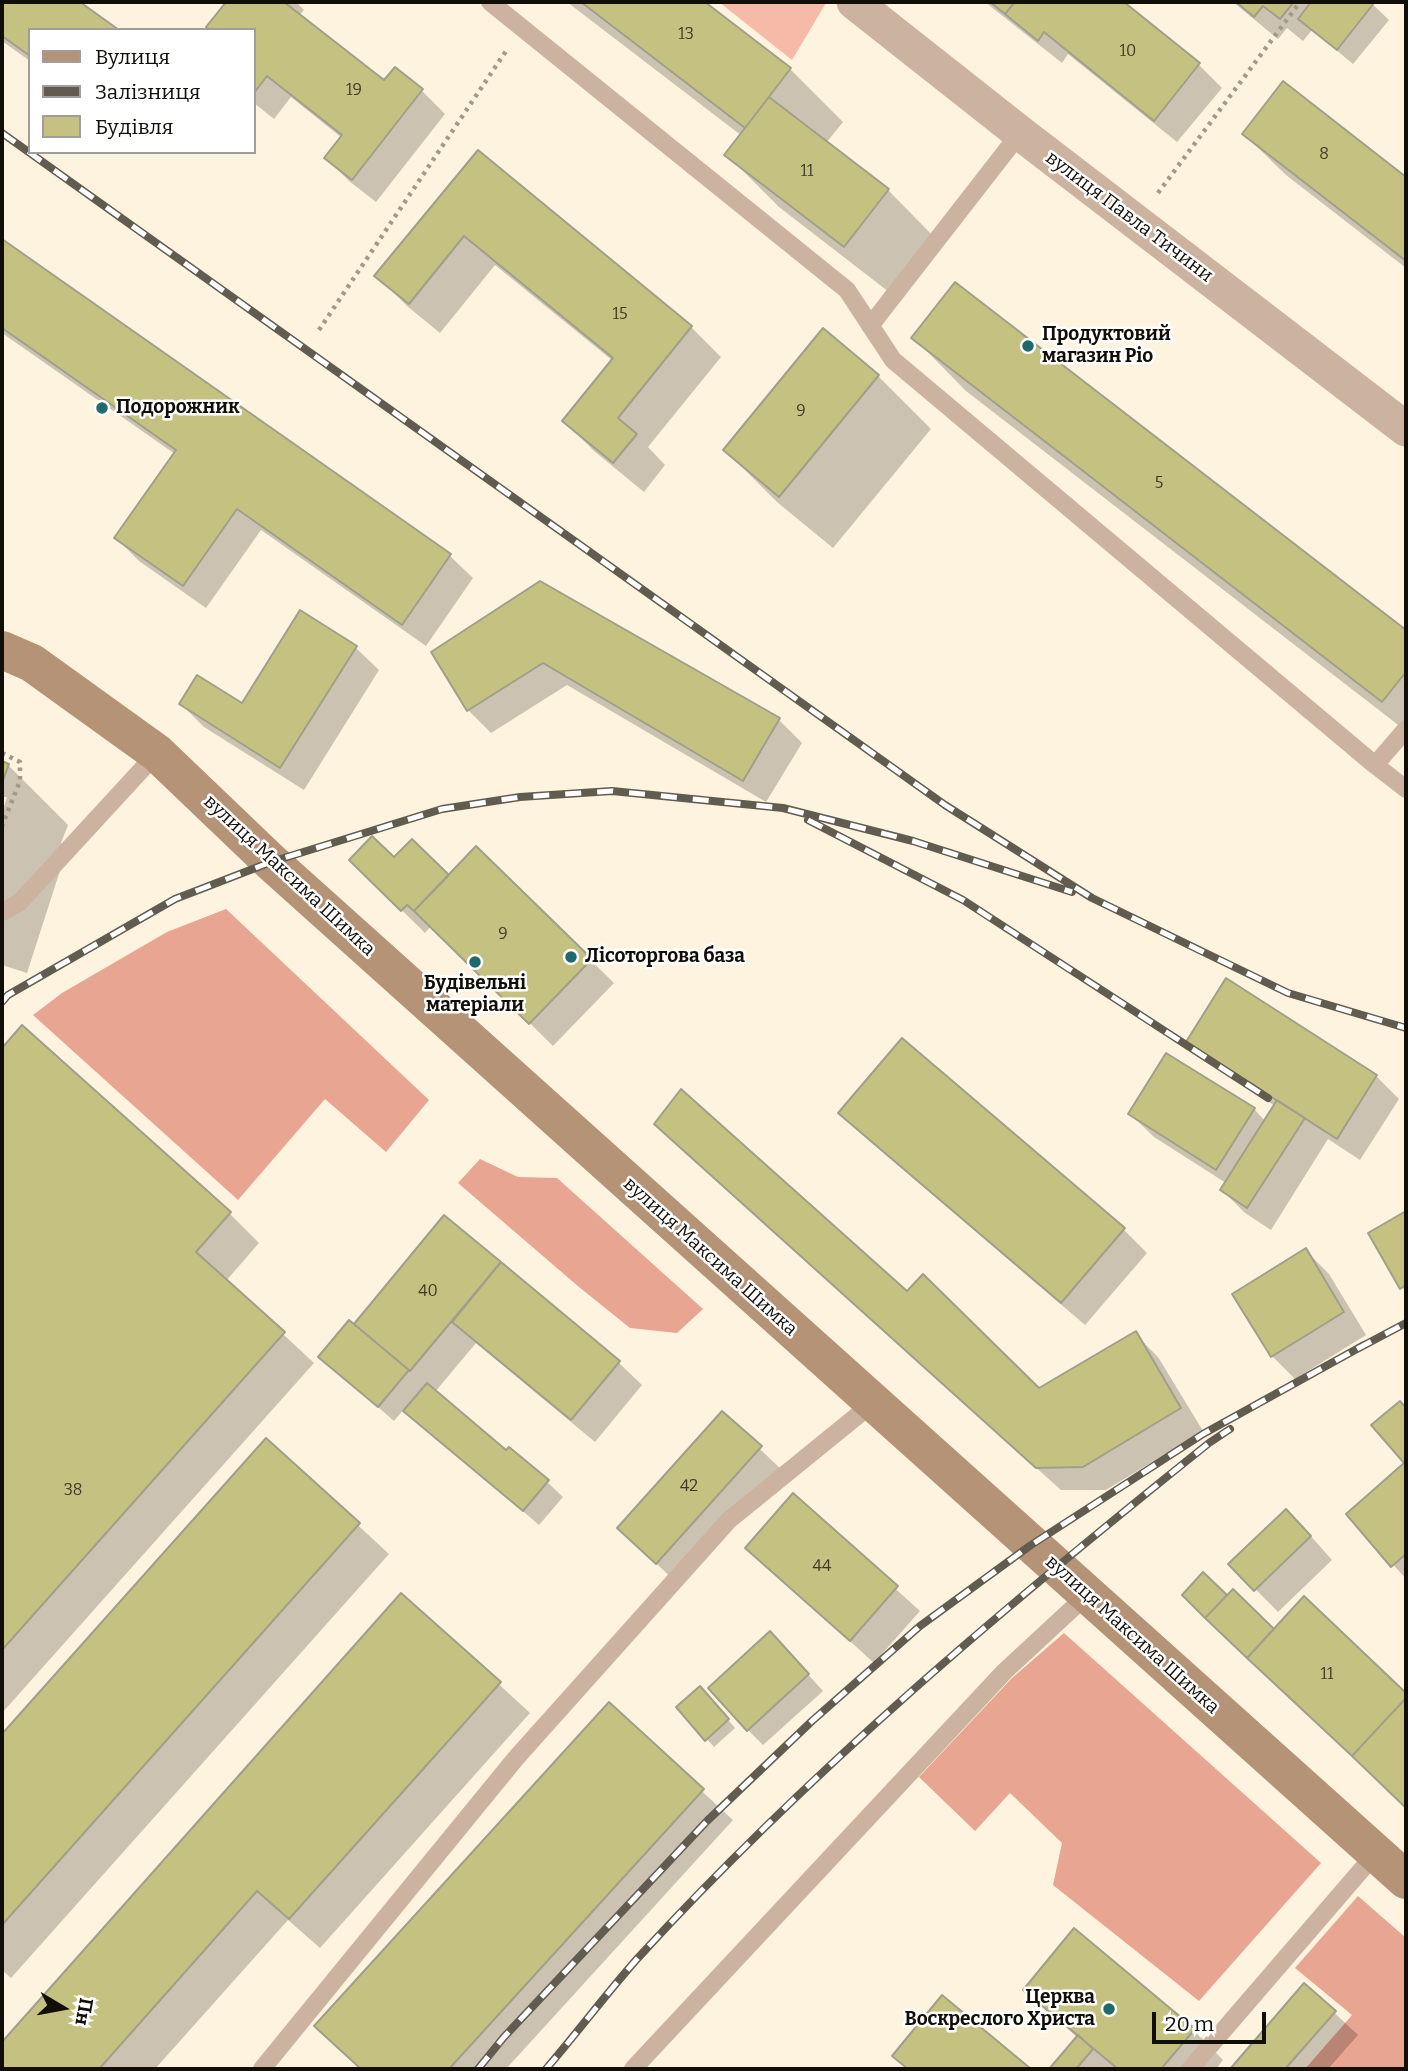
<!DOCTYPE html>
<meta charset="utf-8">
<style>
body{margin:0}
#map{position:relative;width:1408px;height:2071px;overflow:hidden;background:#fef3de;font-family:Bitter,serif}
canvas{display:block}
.frame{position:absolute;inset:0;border:4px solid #110d07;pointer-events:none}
.legend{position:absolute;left:28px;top:28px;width:228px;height:126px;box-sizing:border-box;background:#fff;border:2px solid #a09e9c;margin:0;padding:9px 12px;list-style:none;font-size:21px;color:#110d07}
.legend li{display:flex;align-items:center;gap:14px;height:35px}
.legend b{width:35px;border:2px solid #a09e9c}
.north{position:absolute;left:28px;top:1973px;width:70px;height:70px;-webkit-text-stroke:5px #fff;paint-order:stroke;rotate:100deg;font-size:19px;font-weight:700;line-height:28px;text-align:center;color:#110d07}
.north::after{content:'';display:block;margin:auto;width:24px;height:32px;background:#110d07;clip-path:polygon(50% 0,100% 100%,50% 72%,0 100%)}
.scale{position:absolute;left:1152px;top:2012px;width:114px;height:32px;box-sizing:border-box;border:4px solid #110d07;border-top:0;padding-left:9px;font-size:21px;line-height:24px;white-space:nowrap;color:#110d07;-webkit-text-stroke:5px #fff;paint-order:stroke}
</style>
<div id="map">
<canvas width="1408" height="2071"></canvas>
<div class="frame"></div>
<ul class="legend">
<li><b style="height:9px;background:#b59377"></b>Вулиця</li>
<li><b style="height:9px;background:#625c50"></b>Залізниця</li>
<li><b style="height:19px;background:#c5c281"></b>Будівля</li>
</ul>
<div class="north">Пн</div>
<div class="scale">20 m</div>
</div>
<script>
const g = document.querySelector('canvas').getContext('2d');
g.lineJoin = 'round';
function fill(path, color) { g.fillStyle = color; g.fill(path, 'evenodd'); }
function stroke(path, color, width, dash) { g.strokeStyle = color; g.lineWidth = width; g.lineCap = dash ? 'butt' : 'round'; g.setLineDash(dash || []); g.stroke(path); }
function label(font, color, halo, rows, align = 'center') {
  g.font = font + ' Bitter,serif'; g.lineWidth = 5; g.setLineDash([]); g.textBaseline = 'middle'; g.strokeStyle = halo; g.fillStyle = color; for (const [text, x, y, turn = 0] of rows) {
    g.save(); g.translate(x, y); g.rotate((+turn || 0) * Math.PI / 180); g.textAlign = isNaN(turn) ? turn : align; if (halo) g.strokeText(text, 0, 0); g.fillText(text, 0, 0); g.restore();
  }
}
fill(new Path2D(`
 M 719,2 L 824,2 L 826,3 L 792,60 Z`), '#f6bba8');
fill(new Path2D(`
 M 226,909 L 429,1100 L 386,1152 L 325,1099 L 238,1200 L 33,1015 L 62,993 L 167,932 Z
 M 480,1159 L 518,1177 L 557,1178 L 703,1309 L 677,1333 L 630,1328 L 579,1287 L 458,1183 Z
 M 1064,1633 L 1321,1863 L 1199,2001 L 1053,1885 L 1062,1843 L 1010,1793 L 975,1831 L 919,1777 L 1012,1678 Z
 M 1358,1896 L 1406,1938 L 1406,2069 L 1305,2069 L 1352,2015 L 1295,1968 Z`), '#e8a591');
fill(new Path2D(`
 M 2,2 L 77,2 L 116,30 L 30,30 L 30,61 L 2,41 Z
 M 228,2 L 296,2 L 304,10 L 299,16 L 385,83 L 395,70 L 422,91 L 445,114 L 376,202 L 349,181 L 326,158 L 342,138 L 291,97 L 274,119 L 254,103 L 254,30 L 208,27 Z
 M 567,2 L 702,2 L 790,69 L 843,122 L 826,143 L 888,190 L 940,243 L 898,299 L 779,207 L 727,155 L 742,136 Z
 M 985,2 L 1122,2 L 1199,65 L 1222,88 L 1177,142 L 1068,54 L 1062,63 Z
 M 1233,2 L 1306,2 L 1310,6 L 1313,2 L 1370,2 L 1389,20 L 1353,64 L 1312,30 L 1303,41 L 1287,28 L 1278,39 Z
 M 1283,84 L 1406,179 L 1406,268 L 1286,175 L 1244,134 Z
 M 478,152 L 691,327 L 721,357 L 648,447 L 665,465 L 644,492 L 594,451 L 564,421 L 613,361 L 495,265 L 440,333 L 407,306 L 377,276 Z
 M 2,241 L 450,556 L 473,578 L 426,646 L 261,530 L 206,608 L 139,561 L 116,538 L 175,454 L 2,333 Z
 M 955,284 L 1406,632 L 1406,731 L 966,391 L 914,338 Z
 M 878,376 L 931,429 L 833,548 L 777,502 L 725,450 Z
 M 540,583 L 779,720 L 802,743 L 766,802 L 567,685 L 491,733 L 468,710 L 433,653 Z
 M 356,648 L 379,670 L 304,790 L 204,727 L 181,704 L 242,706 Z
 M 2,763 L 8,765 L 68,825 L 61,843 L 67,849 L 27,973 L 2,965 L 2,813 L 7,797 L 3,797 L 2,802 Z
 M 477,849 L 614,983 L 553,1046 L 431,926 L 425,933 L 351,860 L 394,859 L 449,878 Z
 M 23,1028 L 229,1213 L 259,1243 L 226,1281 L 314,1363 L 2,1713 L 2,1051 Z
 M 903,1040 L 1124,1230 L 1147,1253 L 1085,1325 L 864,1136 L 841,1113 Z
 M 1188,1042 L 1376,1076 L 1399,1099 L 1360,1160 L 1328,1139 L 1271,1230 L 1245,1213 L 1222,1190 L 1226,1183 L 1154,1137 L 1130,1114 L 1254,1109 L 1265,1121 L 1275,1106 L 1211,1065 Z
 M 679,1147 L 908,1294 L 1039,1390 L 1135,1334 L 1158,1357 L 1203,1431 L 1106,1490 L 1061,1490 Z
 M 1406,1213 L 1406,1293 L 1370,1234 Z
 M 444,1217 L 619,1363 L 642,1385 L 595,1442 L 476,1343 L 435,1392 L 506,1452 L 547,1482 L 563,1497 L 539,1525 L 404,1409 L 394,1421 L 321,1357 L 363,1331 Z
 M 1306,1251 L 1329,1274 L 1366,1335 L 1295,1379 L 1272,1356 Z
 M 722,1413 L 783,1471 L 680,1586 L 619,1528 Z
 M 266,1440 L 389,1554 L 11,1978 L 2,1970 L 2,1737 Z
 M 1406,1464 L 1406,1579 L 1348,1514 Z
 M 793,1496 L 920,1611 L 874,1663 L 747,1548 Z
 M 1309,1534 L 1332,1560 L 1278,1612 L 1231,1564 Z
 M 1203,1575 L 1228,1598 L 1274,1631 L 1304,1599 L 1406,1695 L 1406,1807 L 1184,1595 Z
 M 402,1595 L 530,1713 L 320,1948 L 288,1920 L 155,2069 L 2,2069 L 2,2044 Z
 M 785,1649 L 823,1691 L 763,1745 L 748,1730 Z
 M 707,1695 L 735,1728 L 714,1747 L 707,1739 Z
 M 609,1705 L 733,1820 L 506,2069 L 361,2069 L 346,2056 Z
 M 1305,1985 L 1358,2035 L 1328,2069 L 1232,2069 Z
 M 1025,1990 L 1194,2030 L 1223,2060 L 1216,2069 L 1052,2069 L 1078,2038 Z
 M 942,1997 L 1028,2069 L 908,2069 L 895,2056 Z`), '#0003');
const building = new Path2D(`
 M 2,2 L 80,2 L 119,30 L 30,30 L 30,56 L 2,36 Z
 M 226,2 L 284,2 L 384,80 L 395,67 L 423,89 L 352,180 L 324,158 L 342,135 L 267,76 L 254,93 L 254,30 L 210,30 L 206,27 Z
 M 581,2 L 705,2 L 791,68 L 745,128 Z
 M 990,2 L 1015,2 L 1005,14 Z
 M 1015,2 L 1124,2 L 1200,63 L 1154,121 L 1044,32 L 1038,41 L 1005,14 Z
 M 1236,2 L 1294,2 L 1280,19 L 1263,6 L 1254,17 Z
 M 1311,2 L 1373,2 L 1374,3 L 1337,50 L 1298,19 Z
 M 1283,81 L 1406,177 L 1406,261 L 1242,134 Z
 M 769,97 L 889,189 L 844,247 L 724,155 Z
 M 478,150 L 692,326 L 618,418 L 637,434 L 613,463 L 562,421 L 613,358 L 464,236 L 409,304 L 374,276 Z
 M 2,239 L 451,554 L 402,625 L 237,509 L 183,586 L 114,538 L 176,450 L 2,328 Z
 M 955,282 L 1406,630 L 1406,672 L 1382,702 L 911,338 Z
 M 823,328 L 879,375 L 779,497 L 723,450 Z
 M 540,581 L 780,718 L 743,781 L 543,663 L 467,711 L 431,652 Z
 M 300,610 L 357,646 L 280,768 L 179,704 L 197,675 L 242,703 Z
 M 2,761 L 9,764 L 2,783 Z
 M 372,836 L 394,857 L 412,839 L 449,875 L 414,911 L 407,905 L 401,911 L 349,860 Z
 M 476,846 L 592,959 L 529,1024 L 414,911 Z
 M 1226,978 L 1377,1075 L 1337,1139 L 1186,1042 Z
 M 22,1025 L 231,1212 L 196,1252 L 285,1332 L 2,1650 L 2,1048 Z
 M 902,1038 L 1125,1228 L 1061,1303 L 838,1113 Z
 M 1166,1053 L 1255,1108 L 1216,1170 L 1128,1114 Z
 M 681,1089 L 907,1291 L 923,1274 L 1039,1388 L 1136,1331 L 1181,1408 L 1083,1467 L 1036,1468 L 654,1124 Z
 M 1277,1100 L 1305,1118 L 1247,1208 L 1220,1190 Z
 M 1406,1211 L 1406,1285 L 1400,1289 L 1368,1233 Z
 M 444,1215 L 501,1262 L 410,1371 L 354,1324 Z
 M 1306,1248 L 1344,1312 L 1271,1357 L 1232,1294 Z
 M 501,1262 L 620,1361 L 571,1420 L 452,1322 Z
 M 349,1320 L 409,1370 L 378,1407 L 318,1357 Z
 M 427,1383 L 506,1450 L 509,1447 L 549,1480 L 523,1511 L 403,1411 Z
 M 1400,1401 L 1406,1408 L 1406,1554 L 1391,1567 L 1346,1514 L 1404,1463 L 1371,1425 Z
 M 722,1411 L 762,1446 L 656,1564 L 617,1528 Z
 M 266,1438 L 360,1523 L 2,1925 L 2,1734 Z
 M 793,1493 L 898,1586 L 850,1641 L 745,1548 Z
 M 1286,1509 L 1311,1536 L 1254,1591 L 1228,1564 Z
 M 1203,1572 L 1227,1595 L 1205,1618 L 1182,1595 Z
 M 1233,1589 L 1274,1629 L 1247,1658 L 1205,1618 Z
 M 401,1593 L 501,1682 L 289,1919 L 257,1891 L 99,2069 L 2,2069 L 2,2042 Z
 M 1304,1596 L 1406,1693 L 1406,1698 L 1352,1756 L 1247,1658 Z
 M 770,1631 L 809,1674 L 747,1731 L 708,1688 Z
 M 700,1686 L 729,1719 L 705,1741 L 676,1707 Z
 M 1406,1698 L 1406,1808 L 1352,1756 Z
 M 609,1702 L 704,1789 L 449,2069 L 361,2069 L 314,2026 Z
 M 1074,1928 L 1195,2029 L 1161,2069 L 1118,2069 L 1023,1990 Z
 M 1304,1983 L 1336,2011 L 1285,2069 L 1230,2069 Z
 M 942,1995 L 1031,2069 L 908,2069 L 892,2056 Z
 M 1078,2035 L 1093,2049 L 1076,2069 L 1049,2069 Z`);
fill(building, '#c5c281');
stroke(building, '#a09f8a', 2);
stroke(new Path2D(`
 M 1158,193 L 1300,2
 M 319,330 L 506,51
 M 2,753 L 20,762 L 20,781 L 2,826`), '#a1998a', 4.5, [3.5, 5]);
stroke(new Path2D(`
 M 490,2 L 847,290 L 893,360 L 1375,765 L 1406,729
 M 870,326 L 1020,133
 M 1375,765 L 1406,789
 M 2,912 L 19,903 L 157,753
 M 262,2069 L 516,1758 L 729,1520 L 873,1403
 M 633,2069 L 1005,1671 L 1087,1595
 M 1190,2069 L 1376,1853`), '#cbb3a0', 18);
stroke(new Path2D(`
 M 854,2 L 1020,133 L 1406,429`), '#cbb3a0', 35);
stroke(new Path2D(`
 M 2,650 L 32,663 L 157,753 L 271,862 L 1406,1880`), '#b59377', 38);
const rail = new Path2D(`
 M 2,133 L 945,805 L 1092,898 L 1288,993 L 1406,1028
 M 808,820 L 963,900 L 1268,1098
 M 2,1002 L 8,995 L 175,899 L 271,862 L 442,809 L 520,797 L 612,791 L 783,808 L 913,841 L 1072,892
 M 1357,1349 L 1406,1323
 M 478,2069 L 504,2037 L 707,1821 L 812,1721 L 920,1626 L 1031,1545 L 1203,1434 L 1364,1345
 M 546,2069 C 577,2033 606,1994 637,1959 C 811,1769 1008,1604 1209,1443 L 1230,1429`);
stroke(rail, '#625c50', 8);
stroke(rail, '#fff', 5, [16]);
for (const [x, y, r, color] of [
 [1028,346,7,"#1f6b6c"],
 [102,408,7,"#1f6b6c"],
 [571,957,7,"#1f6b6c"],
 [475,962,7,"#1f6b6c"],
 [1109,2009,7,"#1f6b6c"]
]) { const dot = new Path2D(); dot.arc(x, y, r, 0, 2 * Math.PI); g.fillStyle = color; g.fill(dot); stroke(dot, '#fff', 2.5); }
label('16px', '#3e3a26', null, [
 ["13",686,35],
 ["10",1128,52],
 ["19",354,91],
 ["8",1324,155],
 ["11",807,172],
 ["15",620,315],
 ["9",801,412],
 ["5",1159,484],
 ["9",503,935],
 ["40",428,1292],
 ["42",689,1487],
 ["38",73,1491],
 ["44",822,1567],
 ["11",1327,1675]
]);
label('19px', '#110d07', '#fff', [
 ["вулиця Павла Тичини",1129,217,37],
 ["вулиця Максима Шимка",289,876,43],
 ["вулиця Максима Шимка",710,1257,42],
 ["вулиця Максима Шимка",1132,1635,42]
]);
label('bold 19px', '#110d07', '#fff', [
 ["Продуктовий",1042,335],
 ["магазин Ріо",1042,357],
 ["Подорожник",116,408],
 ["Лісоторгова база",585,957],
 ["Будівельні",475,984,"center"],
 ["матеріали",475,1006,"center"],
 ["Церква",1095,1998,"right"],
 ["Воскреслого Христа",1095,2020,"right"]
], 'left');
</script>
